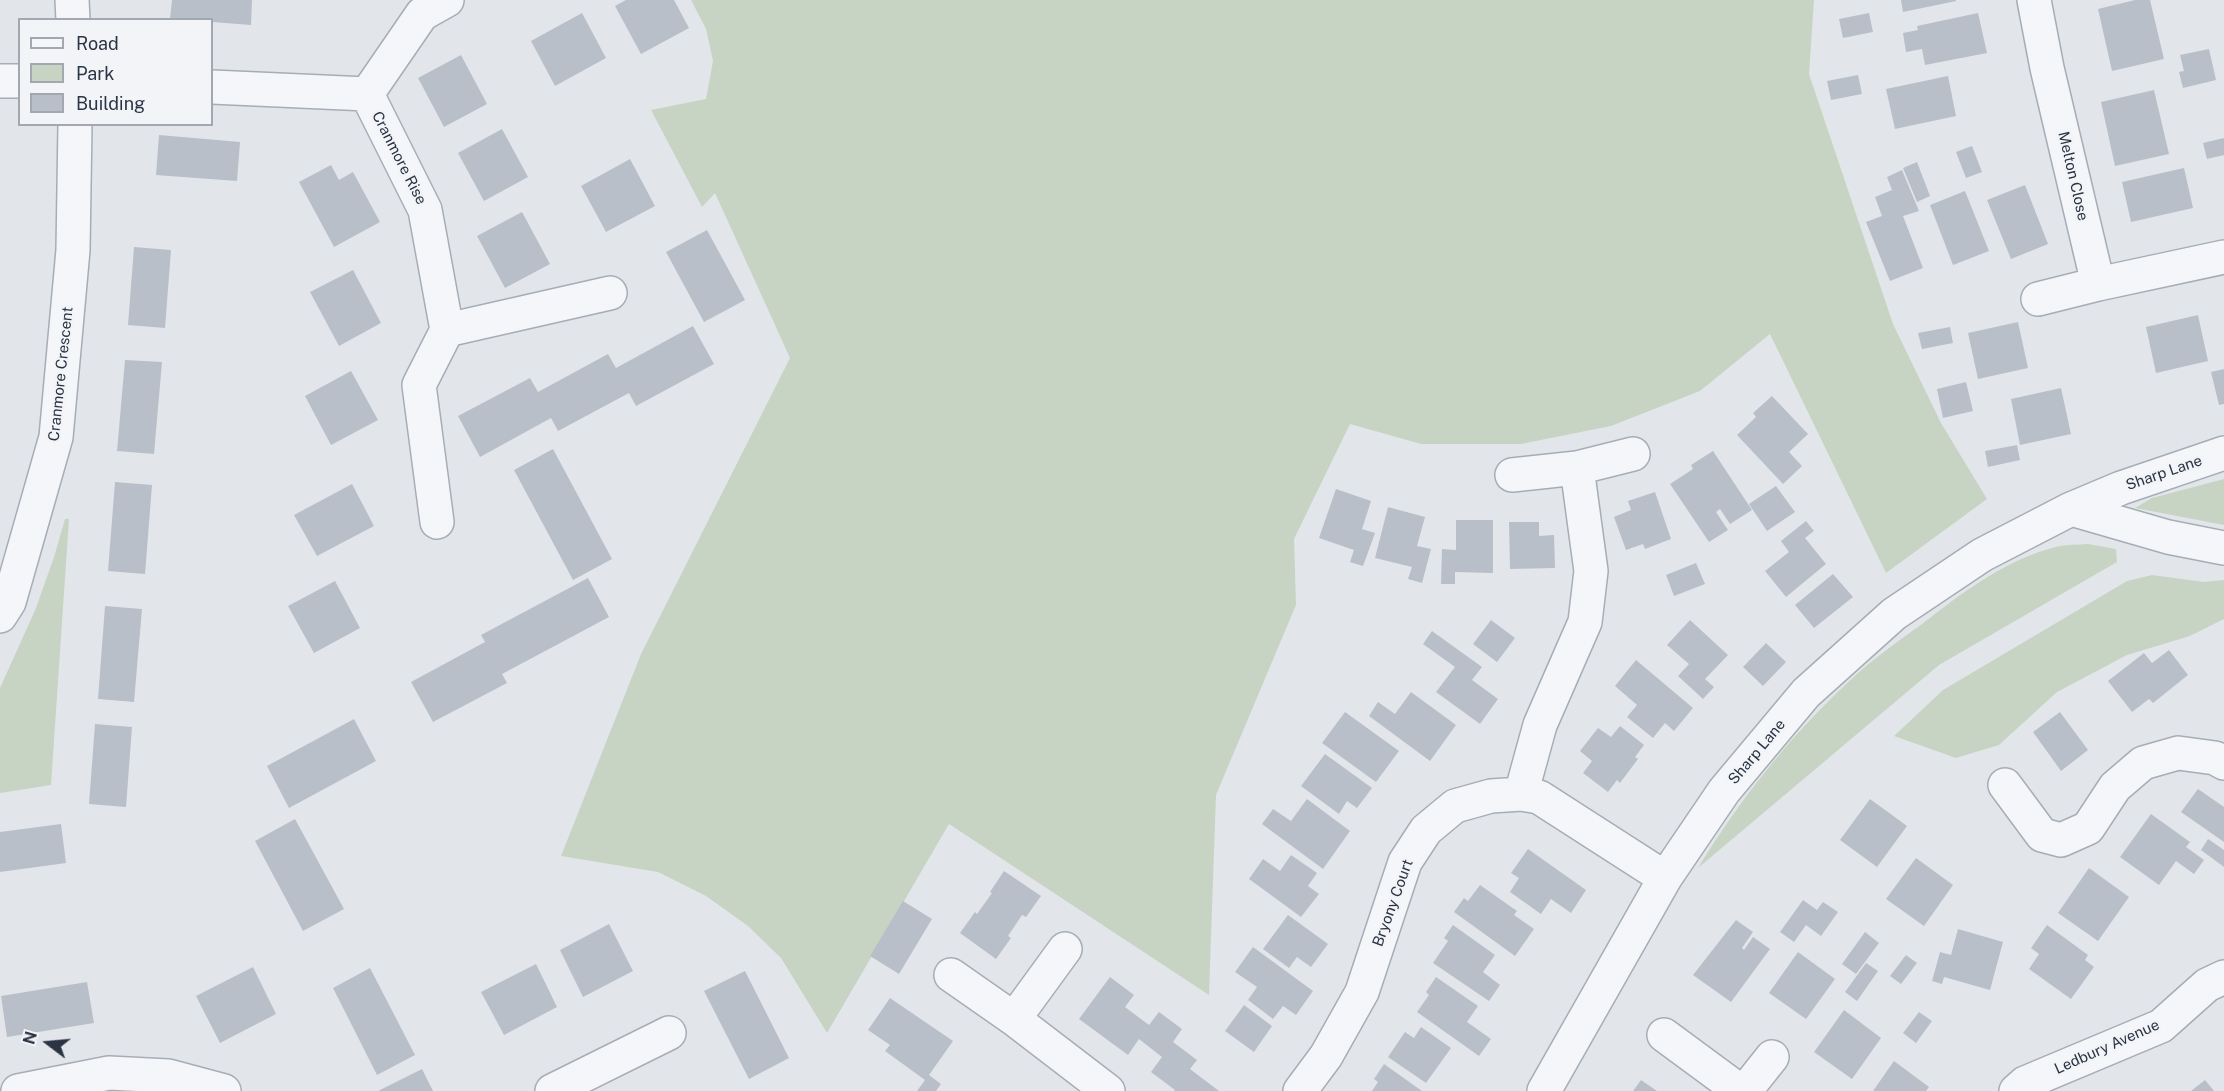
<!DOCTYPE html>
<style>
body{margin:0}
#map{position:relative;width:2224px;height:1091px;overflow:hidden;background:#e2e6eb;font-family:"Public Sans",sans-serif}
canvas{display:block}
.legend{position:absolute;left:18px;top:18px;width:195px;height:108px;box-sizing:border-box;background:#f2f4f8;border:2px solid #a2a7b0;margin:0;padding:8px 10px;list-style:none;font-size:18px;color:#2a3443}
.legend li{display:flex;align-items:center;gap:12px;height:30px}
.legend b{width:30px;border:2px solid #a2a7b0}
.north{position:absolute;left:18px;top:1013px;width:60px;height:60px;-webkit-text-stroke:4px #f2f4f8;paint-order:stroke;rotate:286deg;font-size:16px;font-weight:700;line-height:24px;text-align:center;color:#2a3443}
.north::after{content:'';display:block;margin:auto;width:21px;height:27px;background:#2a3443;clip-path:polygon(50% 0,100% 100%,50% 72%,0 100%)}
</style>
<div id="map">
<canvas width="2224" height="1091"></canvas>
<ul class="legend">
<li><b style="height:8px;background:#f5f6f9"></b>Road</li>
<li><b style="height:16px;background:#c8d4c3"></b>Park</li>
<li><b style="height:16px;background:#b9bfc8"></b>Building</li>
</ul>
<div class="north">N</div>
</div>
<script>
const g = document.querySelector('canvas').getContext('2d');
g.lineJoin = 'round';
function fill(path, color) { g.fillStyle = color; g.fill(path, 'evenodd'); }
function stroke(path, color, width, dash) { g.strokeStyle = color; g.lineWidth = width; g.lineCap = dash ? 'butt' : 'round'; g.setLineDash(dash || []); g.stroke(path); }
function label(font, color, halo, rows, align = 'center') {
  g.font = font + ' "Public Sans",sans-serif'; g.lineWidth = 5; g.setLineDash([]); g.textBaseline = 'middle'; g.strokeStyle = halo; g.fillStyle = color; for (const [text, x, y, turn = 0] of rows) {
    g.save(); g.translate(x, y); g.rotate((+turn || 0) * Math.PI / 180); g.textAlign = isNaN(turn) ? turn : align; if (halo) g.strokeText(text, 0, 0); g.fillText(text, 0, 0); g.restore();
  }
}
fill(new Path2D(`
 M 691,0 L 1814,0 L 1809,74 L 1893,324 L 1941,423 L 1987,499 L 1886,573 L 1770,334 L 1700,391 L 1611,426 L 1521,444 L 1421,444 L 1350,424 L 1294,539 L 1296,605 L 1216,795 L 1209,995 L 949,824 L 827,1033 L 781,958 L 748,926 L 706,896 L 658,872 L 561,856 L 641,654 L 790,358 L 715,193 L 702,207 L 651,110 L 706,99 L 713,61 L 706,29 Z
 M 2224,479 L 2224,525 L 2135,508 L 2152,498 Z
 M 65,519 L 69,519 L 51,785 L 0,793 L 0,688 L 36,608 L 54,557 Z
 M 2088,544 L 2116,549 L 2117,562 L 1939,665 L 1698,868 C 1743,795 1793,732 1857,674 C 1877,656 1900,640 1922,624 C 1962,593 2006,559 2056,547 C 2066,544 2077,545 2088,544 Z
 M 2152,575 L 2204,582 L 2224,580 L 2224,619 L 2190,636 L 2127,655 L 2057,692 L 1999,745 L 1956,758 L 1894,736 L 1943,690 L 2127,581 Z`), '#c8d4c3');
fill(new Path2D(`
 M 172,0 L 252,0 L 251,25 L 212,22 L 212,20 L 170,19 Z
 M 626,0 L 674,0 L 689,28 L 641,54 L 615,6 Z
 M 1901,0 L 1956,0 L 1956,1 L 1903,12 Z
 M 2135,0 L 2150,0 L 2164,59 L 2112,71 L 2098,9 Z
 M 582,13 L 606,58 L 555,86 L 531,41 Z
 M 1869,13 L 1873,32 L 1843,38 L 1839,19 Z
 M 1978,13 L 1987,53 L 1925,65 L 1922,49 L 1906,52 L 1903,33 L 1918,30 L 1917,26 Z
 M 2209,49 L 2216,80 L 2183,88 L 2179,72 L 2184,71 L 2180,55 Z
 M 461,55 L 487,104 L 444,127 L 418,78 Z
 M 1858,75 L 1862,94 L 1831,100 L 1827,81 Z
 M 1948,76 L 1956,116 L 1895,129 L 1886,89 Z
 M 2154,90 L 2169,154 L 2115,166 L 2101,102 Z
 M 502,129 L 528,177 L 484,201 L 458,153 Z
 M 159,135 L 240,142 L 237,181 L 156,175 Z
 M 2224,138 L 2224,155 L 2207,159 L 2203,143 Z
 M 1972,146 L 1982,172 L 1966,178 L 1956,152 Z
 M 630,159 L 655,206 L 606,232 L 581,186 Z
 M 1917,162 L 1930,196 L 1917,202 L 1903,168 Z
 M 331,165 L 339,180 L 353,172 L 380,222 L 334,247 L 299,182 Z
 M 2184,168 L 2193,208 L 2131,222 L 2122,182 Z
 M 1902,170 L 1919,211 L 1903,216 L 1923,268 L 1890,281 L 1866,222 L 1882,216 L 1875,197 L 1892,190 L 1887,177 Z
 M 2025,185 L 2048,244 L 2011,259 L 1987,200 Z
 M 1965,191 L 1989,251 L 1953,265 L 1930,205 Z
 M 522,212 L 550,264 L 505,288 L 477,236 Z
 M 707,230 L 745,300 L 704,322 L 666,252 Z
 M 134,247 L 171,250 L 165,328 L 128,325 Z
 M 353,270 L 381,323 L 339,346 L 310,292 Z
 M 2198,315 L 2208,361 L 2156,373 L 2146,327 Z
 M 2018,322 L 2028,368 L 1978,379 L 1968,333 Z
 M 693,326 L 714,364 L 636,406 L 629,393 L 558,431 L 551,418 L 480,457 L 458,416 L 530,378 L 538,392 L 608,354 L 616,368 Z
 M 1950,327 L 1953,343 L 1922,349 L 1918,333 Z
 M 125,360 L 162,362 L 154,454 L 117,451 Z
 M 2224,369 L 2224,404 L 2219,405 L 2211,372 Z
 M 351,371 L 378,420 L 331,445 L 305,396 Z
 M 1966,382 L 1973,411 L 1943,418 L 1937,389 Z
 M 2061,388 L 2071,434 L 2020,445 L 2011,399 Z
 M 1772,396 L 1808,434 L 1789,452 L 1802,466 L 1783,484 L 1737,435 L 1756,417 L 1753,413 Z
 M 2017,445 L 2020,460 L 1988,467 L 1985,451 Z
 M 553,449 L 612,559 L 573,580 L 514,470 Z
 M 1713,451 L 1752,510 L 1730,524 L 1720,509 L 1716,512 L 1728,530 L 1709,542 L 1670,484 L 1693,469 L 1691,465 Z
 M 115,482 L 152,485 L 145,574 L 108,571 Z
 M 352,484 L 374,526 L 317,556 L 294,515 Z
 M 1776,486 L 1795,512 L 1767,531 L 1749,504 Z
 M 1336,489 L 1371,501 L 1362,529 L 1375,533 L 1363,566 L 1350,562 L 1354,550 L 1319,538 Z
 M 1655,492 L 1671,539 L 1645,549 L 1643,544 L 1626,550 L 1614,517 L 1631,510 L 1628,501 Z
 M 1388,507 L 1425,517 L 1417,546 L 1431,549 L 1422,583 L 1408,579 L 1412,567 L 1375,558 Z
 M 1456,520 L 1493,520 L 1493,573 L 1455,572 L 1455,584 L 1441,584 L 1442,549 L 1456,550 Z
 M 1806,521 L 1814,531 L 1805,538 L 1826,564 L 1786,597 L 1765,571 L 1789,552 L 1781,541 Z
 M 1509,522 L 1539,522 L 1539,536 L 1554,535 L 1555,568 L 1510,569 Z
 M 1696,563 L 1705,584 L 1674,596 L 1666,575 Z
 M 1833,574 L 1853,597 L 1814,628 L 1795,605 Z
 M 588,578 L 609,617 L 502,674 L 507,683 L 433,722 L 411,682 L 485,642 L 481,635 Z
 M 335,581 L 360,628 L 314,653 L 288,606 Z
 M 105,606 L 142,609 L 134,702 L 98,699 Z
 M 1491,620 L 1515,638 L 1497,662 L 1473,644 Z
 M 1690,620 L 1728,655 L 1705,679 L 1714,687 L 1703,699 L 1678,676 L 1689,664 L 1667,645 Z
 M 1432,631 L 1482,667 L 1472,680 L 1498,699 L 1480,724 L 1436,692 L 1455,667 L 1423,644 Z
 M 1766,643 L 1786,662 L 1763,686 L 1743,667 Z
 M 2169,650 L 2188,675 L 2153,703 L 2149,699 L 2132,712 L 2108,681 L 2144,653 L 2152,663 Z
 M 1636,660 L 1693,708 L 1674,731 L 1665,723 L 1653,738 L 1627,717 L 1637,705 L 1615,686 Z
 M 1411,692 L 1456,725 L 1430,761 L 1369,716 L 1378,702 L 1395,714 Z
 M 1345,712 L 1399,751 L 1376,782 L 1322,743 Z
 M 2060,712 L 2088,750 L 2061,771 L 2033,732 Z
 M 354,719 L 376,761 L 289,808 L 267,766 Z
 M 95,724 L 132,727 L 126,807 L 89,804 Z
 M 1620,726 L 1644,745 L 1635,757 L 1638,759 L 1620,783 L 1617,780 L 1608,792 L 1583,773 L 1592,761 L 1580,751 L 1598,728 L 1611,737 Z
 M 1325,754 L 1372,788 L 1357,808 L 1347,801 L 1339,814 L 1301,786 Z
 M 2198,789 L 2224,807 L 2224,842 L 2181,812 Z
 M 1307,799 L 1350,831 L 1323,869 L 1262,824 L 1273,809 L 1291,821 Z
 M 1870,799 L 1907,826 L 1877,867 L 1840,840 Z
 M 2151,814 L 2190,842 L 2186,847 L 2204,860 L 2194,874 L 2176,861 L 2159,885 L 2120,857 Z
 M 295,819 L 344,909 L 303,931 L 255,841 Z
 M 61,824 L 66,863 L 0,872 L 0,832 Z
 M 2208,839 L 2224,850 L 2224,867 L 2201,850 Z
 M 1528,849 L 1586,890 L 1571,913 L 1551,899 L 1541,914 L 1510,892 L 1519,878 L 1511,873 Z
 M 1291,855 L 1317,873 L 1308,886 L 1319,894 L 1301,917 L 1249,879 L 1263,859 L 1280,871 Z
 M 1916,858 L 1953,885 L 1924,926 L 1886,899 Z
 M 2089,868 L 2129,897 L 2098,941 L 2058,913 Z
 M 1004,871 L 1041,896 L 1026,917 L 1022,915 L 1008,936 L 1011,938 L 996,959 L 960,933 L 975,912 L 977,914 L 992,893 L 990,892 Z
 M 1480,885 L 1517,911 L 1514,915 L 1534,929 L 1515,956 L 1454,912 L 1464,898 L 1468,901 Z
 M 1803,900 L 1817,910 L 1823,902 L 1838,912 L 1821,936 L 1806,925 L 1794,942 L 1780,932 Z
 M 903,901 L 932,919 L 899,974 L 870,956 Z
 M 1288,915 L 1328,944 L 1311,967 L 1297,957 L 1289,968 L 1263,949 Z
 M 1736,920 L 1753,932 L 1742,948 L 1744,950 L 1753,937 L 1770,949 L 1731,1002 L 1693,975 Z
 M 609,924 L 633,971 L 583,997 L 560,950 Z
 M 1453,925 L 1495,955 L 1483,972 L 1500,985 L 1489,1001 L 1433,963 L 1448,941 L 1444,938 Z
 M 2047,925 L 2088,955 L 2085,960 L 2094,967 L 2071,999 L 2029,969 L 2039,954 L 2031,948 Z
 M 1958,929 L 2003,942 L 1990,990 L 1944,977 L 1942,984 L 1932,981 L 1940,952 L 1951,955 Z
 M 1865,932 L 1879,943 L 1856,974 L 1842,964 Z
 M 1253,947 L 1313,991 L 1296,1015 L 1283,1006 L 1273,1019 L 1248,1000 L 1257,987 L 1235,972 Z
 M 1798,952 L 1835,979 L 1806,1019 L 1769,993 Z
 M 1906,955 L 1917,963 L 1901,984 L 1890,976 Z
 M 1866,963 L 1878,971 L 1857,1001 L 1845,992 Z
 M 536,964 L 557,1007 L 504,1035 L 481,992 Z
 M 253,967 L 276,1014 L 220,1043 L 196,996 Z
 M 370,968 L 415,1055 L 377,1075 L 333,988 Z
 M 745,971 L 789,1058 L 749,1079 L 704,991 Z
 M 1110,977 L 1134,995 L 1125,1007 L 1149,1025 L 1159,1012 L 1182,1029 L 1173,1042 L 1197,1060 L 1190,1069 L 1219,1091 L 1174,1091 L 1175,1090 L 1151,1072 L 1162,1057 L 1139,1039 L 1128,1055 L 1079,1019 Z
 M 1436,977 L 1478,1006 L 1467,1022 L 1491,1039 L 1479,1056 L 1417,1012 L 1429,995 L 1426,992 Z
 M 87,982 L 94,1023 L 7,1037 L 1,996 Z
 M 890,998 L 953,1041 L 929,1075 L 941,1084 L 936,1091 L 917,1091 L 925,1080 L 885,1051 L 890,1045 L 868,1030 Z
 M 1244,1005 L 1272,1026 L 1254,1052 L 1225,1031 Z
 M 1844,1010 L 1881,1038 L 1852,1079 L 1814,1052 Z
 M 1919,1012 L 1932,1021 L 1916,1043 L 1903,1033 Z
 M 1421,1027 L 1451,1048 L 1426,1083 L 1388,1057 L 1405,1032 L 1414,1038 Z
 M 1894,1061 L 1929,1087 L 1926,1091 L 1873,1091 Z
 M 1384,1064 L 1422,1091 L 1372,1091 L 1378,1082 L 1374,1079 Z
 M 422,1069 L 433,1091 L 378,1091 Z
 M 1641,1080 L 1657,1091 L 1633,1091 Z
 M 2205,1080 L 2214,1091 L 2191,1091 Z`), '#b9bfc8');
const minor = new Path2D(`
 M 72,0 L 73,20
 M 2034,0 L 2047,68 L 2098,284 L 2224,257
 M 0,81 L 20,81
 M 212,87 L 367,94 L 425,210 L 447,330 L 419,385 L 437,522
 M 367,94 L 422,14 L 447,0
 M 2038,299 L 2098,284
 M 447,330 L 610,293
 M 1512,475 L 1577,468
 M 2071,509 L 2168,537 L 2224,548
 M 0,616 L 9,602 L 56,437 L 73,250 L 75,124
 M 2005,785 L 2042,835 L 2061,840 L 2088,828 L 2115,787 L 2143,763 L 2178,753 L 2215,758 L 2224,763
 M 1521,794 L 1540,725 L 1585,622 L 1591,571 L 1577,468 L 1633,454
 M 951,975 L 1014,1019 L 1108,1091
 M 1014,1019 L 1065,949
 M 1664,1035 L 1740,1091
 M 18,1091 L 109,1073 L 168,1076 L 224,1091
 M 552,1091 L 669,1033
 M 1300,1091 L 1326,1056 L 1362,992 L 1405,862 L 1426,830 L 1455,806 L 1491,796 L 1521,794 L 1539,797 L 1665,878
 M 1544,1091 L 1665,878 L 1724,791 L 1806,693 L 1894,614 L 1982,555 L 2071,509 L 2121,488 L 2224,453
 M 1745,1091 L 1772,1057
 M 2016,1091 L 2025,1083 L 2161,1026 L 2207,985 L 2224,977`);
stroke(minor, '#a7adb5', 36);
stroke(minor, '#f5f6f9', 33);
label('15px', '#2a3443', '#f2f4f8', [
 ["Cranmore Rise",399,158,63],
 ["Melton Close",2073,176,77],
 ["Cranmore Crescent",61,374,-84],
 ["Sharp Lane",2164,473,-19],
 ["Sharp Lane",1757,752,-50],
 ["Bryony Court",1393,903,-70],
 ["Ledbury Avenue",2107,1047,-24]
]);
</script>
